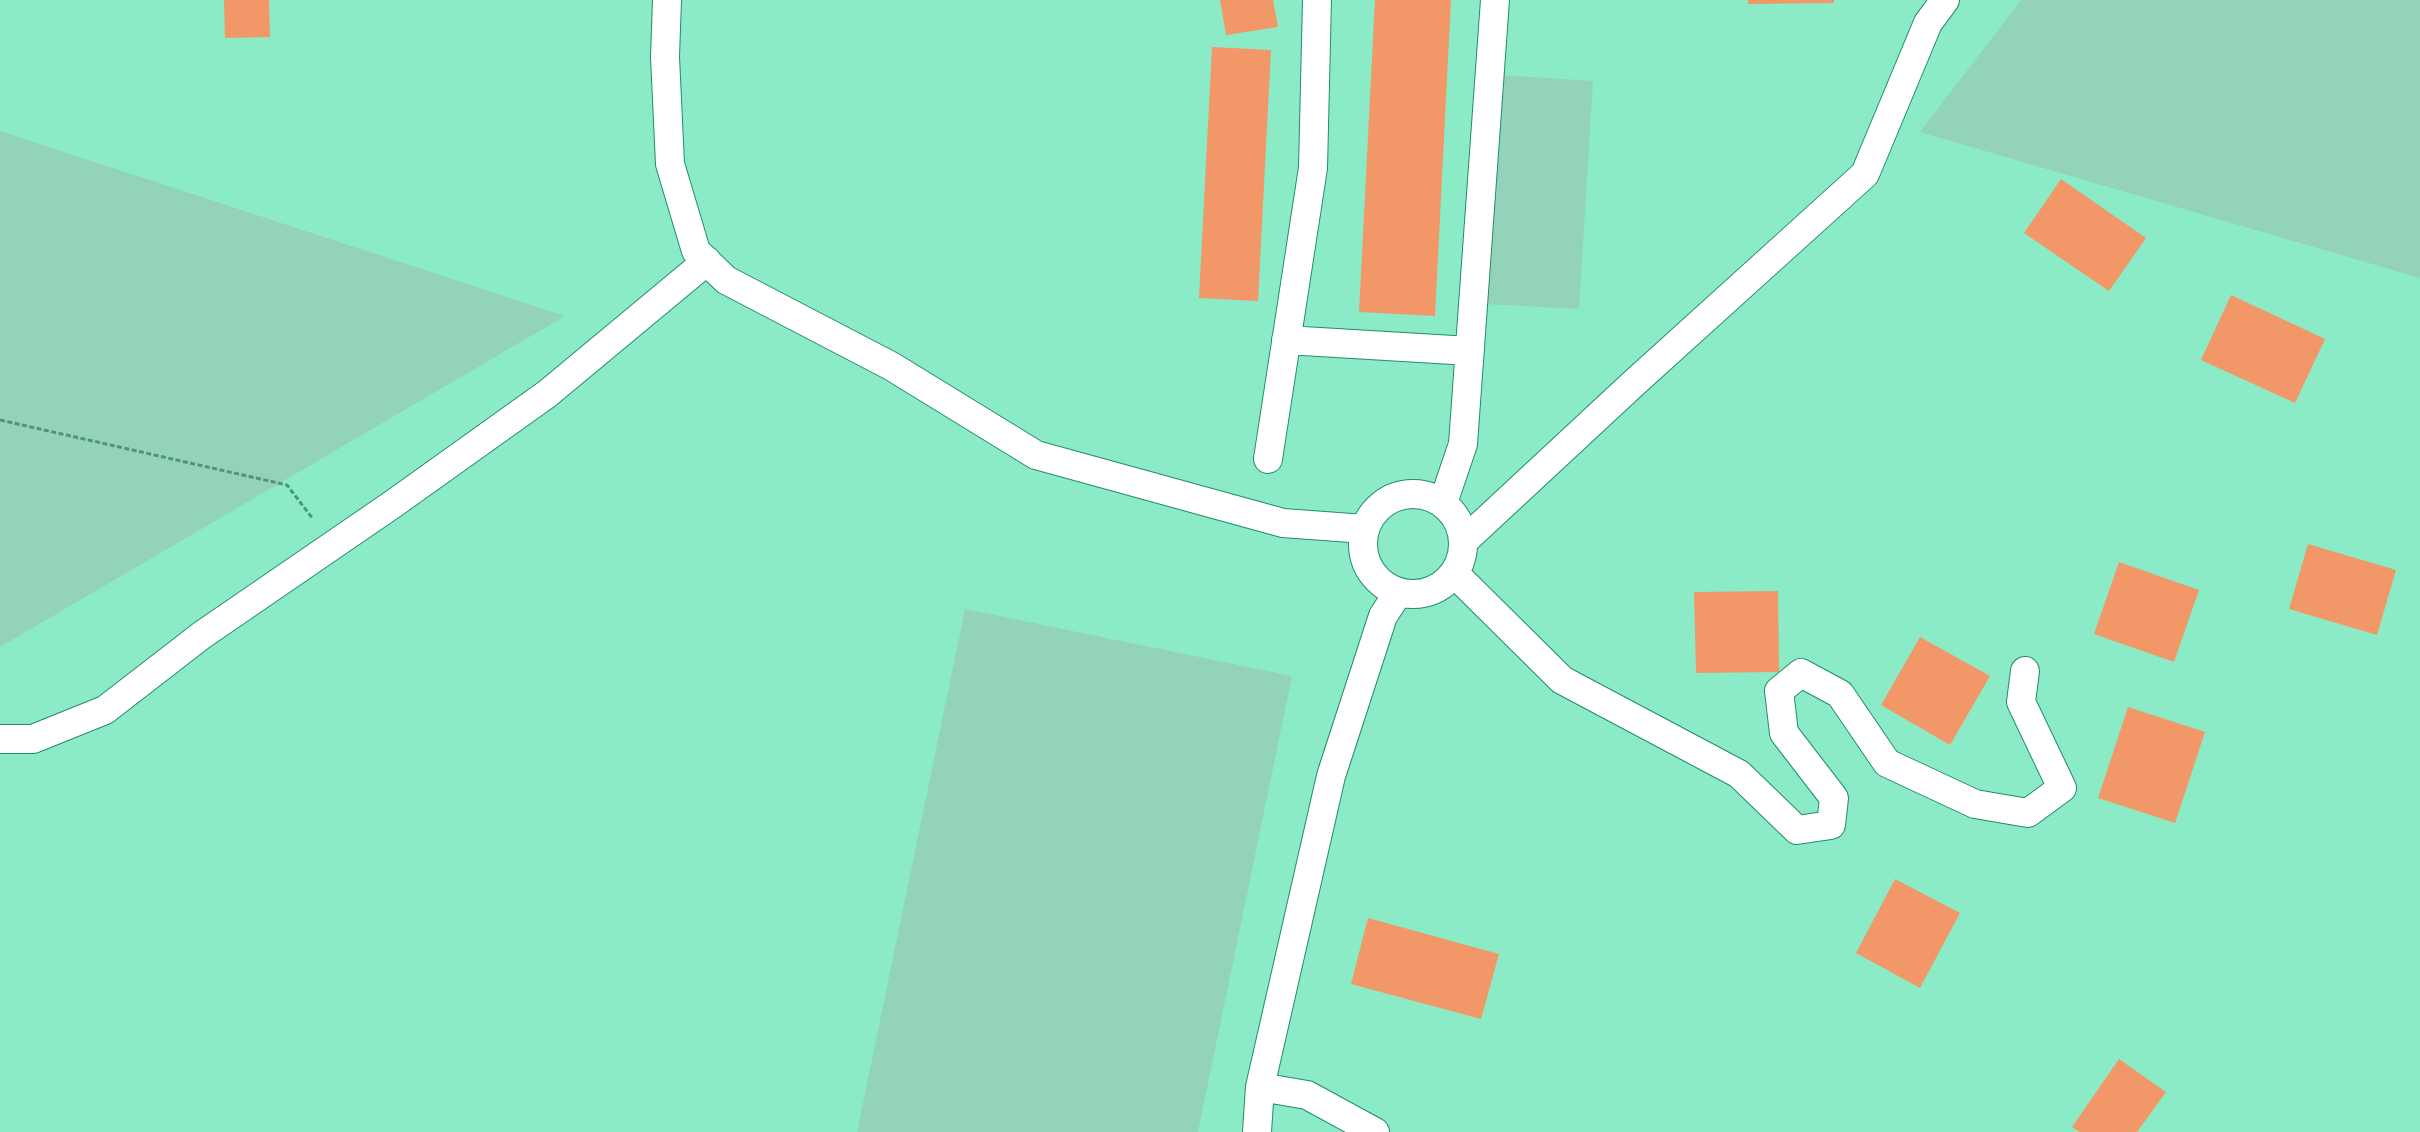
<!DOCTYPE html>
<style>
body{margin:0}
canvas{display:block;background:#8bebc6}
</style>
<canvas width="2420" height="1132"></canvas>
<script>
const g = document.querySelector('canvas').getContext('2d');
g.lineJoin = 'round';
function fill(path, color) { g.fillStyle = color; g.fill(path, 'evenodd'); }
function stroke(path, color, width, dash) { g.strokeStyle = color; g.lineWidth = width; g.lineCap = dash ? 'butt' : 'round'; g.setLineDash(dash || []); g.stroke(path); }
fill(new Path2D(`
 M 2021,0 L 2420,0 L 2420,278 L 1920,132 Z
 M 1499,75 L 1593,81 L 1579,309 L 1485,304 Z
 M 0,131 L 565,316 L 0,647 Z
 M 965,609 L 1292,676 L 1198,1132 L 857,1132 Z`), '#92d3b9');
fill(new Path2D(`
 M 224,0 L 269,0 L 270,37 L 225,38 Z
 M 1220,0 L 1273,0 L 1278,27 L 1226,35 Z
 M 1375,0 L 1451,0 L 1435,316 L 1359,312 Z
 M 1748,0 L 1834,0 L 1834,3 L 1748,4 Z
 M 1212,47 L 1271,50 L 1258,301 L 1199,298 Z
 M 2061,179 L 2146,238 L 2109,291 L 2024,233 Z
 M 2231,295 L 2325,339 L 2295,403 L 2201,360 Z
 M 2308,544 L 2396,570 L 2377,635 L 2289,609 Z
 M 2119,562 L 2199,590 L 2174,662 L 2094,634 Z
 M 1778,591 L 1779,672 L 1696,673 L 1694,592 Z
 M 1920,637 L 1990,676 L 1950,745 L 1881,705 Z
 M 2128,707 L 2205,732 L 2175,823 L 2098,798 Z
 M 1895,879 L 1960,913 L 1920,988 L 1856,953 Z
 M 1368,918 L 1499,954 L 1481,1019 L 1351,984 Z
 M 2119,1059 L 2166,1092 L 2137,1132 L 2080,1132 L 2072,1127 Z`), '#f19768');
const street = new Path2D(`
 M 667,0 L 665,57 L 670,164 L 696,251 L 726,280 L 891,366 L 1036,455 L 1283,523 L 1365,529
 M 1286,340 L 1470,351
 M 1268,459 L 1313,168 L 1317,0
 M1363 544a50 50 0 1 1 100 0a50 50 0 1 1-100 0Z
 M 1443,503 L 1463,444 L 1495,0
 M 1464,541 L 1634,383 L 1865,174 L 1928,23 L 1945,0
 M 1455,574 L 1562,680 L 1739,774 L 1797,830 L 1831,825 L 1834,798 L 1784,733 L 1779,691 L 1801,673 L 1840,694 L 1887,763 L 1975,804 L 2028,813 L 2062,788 L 2021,702 L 2025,671
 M 0,739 L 33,739 L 105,710 L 202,635 L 393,504 L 547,394 L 707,261
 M 1260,1087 L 1307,1095 L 1375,1132
 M 1257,1132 L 1260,1087 L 1331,776 L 1383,616 L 1398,593`);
stroke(street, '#238c6c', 30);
stroke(new Path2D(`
 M 0,420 L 287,485 L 313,519`), '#50957b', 3, [5, 2.5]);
stroke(street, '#fff', 28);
</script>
